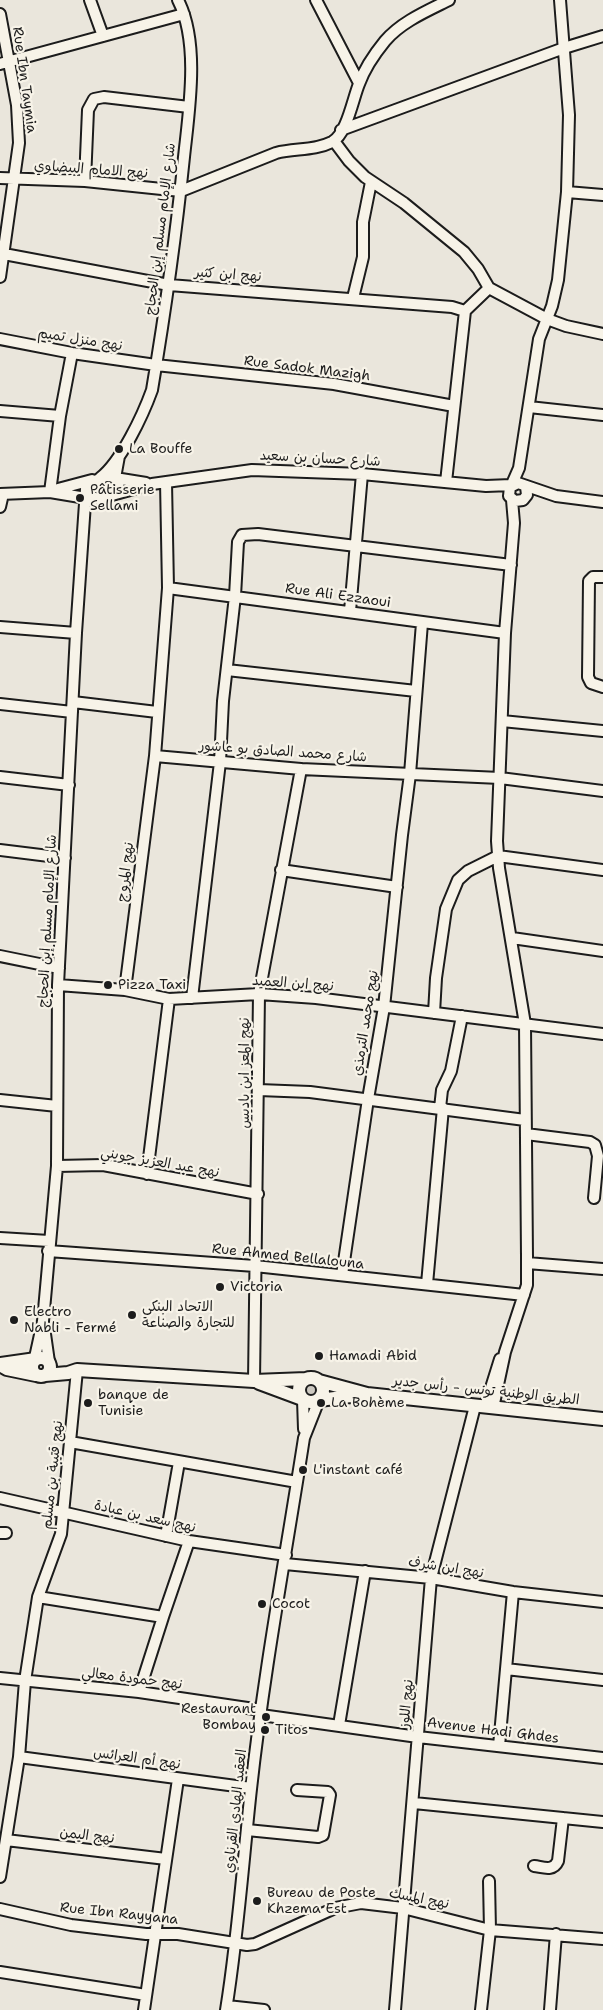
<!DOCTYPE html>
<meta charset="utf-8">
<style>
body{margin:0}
canvas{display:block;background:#eae6dc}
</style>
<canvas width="603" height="2010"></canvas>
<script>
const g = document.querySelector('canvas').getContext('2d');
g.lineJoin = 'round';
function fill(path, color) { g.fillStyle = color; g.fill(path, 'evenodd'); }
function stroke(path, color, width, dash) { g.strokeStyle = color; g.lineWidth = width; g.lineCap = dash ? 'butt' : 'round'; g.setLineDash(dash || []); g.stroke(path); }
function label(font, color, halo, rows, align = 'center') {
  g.font = font + ' "Shantell Sans","Playpen Sans Arabic",sans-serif'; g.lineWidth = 4.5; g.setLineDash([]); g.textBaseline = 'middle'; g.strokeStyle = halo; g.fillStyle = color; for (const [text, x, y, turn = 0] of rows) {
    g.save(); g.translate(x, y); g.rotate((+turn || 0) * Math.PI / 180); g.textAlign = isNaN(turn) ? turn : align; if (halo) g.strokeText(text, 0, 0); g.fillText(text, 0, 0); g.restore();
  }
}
fill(new Path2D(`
 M305.5 1390a5.5 5.5 0 1 1 11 0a5.5 5.5 0 1 1-11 0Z`), '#ccc8c0');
const minor = new Path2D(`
 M 90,0 L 103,36
 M 316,0 L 359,83
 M 0,14 L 17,105 L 19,143 L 0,277
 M 0,64 L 184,14
 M 341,130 L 564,48 L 603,36
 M 334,141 L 349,161 L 365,177 L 404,203 L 464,252 L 478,269 L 489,288 L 547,319 L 566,326 L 603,334
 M 0,178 L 85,181 L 181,191 L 276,153 C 295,148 314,151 332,142 C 347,134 353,98 359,84 C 364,70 376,52 385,41 C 401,22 427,11 449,0
 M 85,181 L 88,110 L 94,99 L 104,97 L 189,107
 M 567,192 L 603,195
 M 4,254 L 169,285 L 452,307 L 465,311 L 446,482
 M 353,298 L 363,257 L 363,222 L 371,182
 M 465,311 L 489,288
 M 0,339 L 72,353 L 156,365 L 334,384 L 454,406
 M 529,407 L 603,415
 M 0,411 L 60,416
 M 119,456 L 115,478 L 146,483
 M 106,476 C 116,475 121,482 117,491 L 99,499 L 90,497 L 86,489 L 88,484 Z
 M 100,478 C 121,462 143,415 152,390 C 165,313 176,235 184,157 C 189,110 200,43 178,0
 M 512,484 L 519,468 L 539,339 L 552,306 L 558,280 L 567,192 L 569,115 L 560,0
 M 526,487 L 527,495 L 523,500 L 515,501 L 509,496 L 510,487 L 518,483 L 556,496 L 603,502
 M 58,489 L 92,480
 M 50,492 L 60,416 L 72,353
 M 0,494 L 50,492 L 92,499
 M 112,495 L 152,484 L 252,470 L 362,474 L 486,486 L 511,485
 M 0,507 L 3,494
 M 603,577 L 593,577 L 589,581 L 588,677 L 591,683 L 603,687
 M 168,588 L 505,633
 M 350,611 L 362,474
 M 0,627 L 76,633
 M 227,670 L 416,691
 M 73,702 L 157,712
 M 0,704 L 72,712
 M 502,721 L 603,731
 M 155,756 L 301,769 L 500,778 L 603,791
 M 0,777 L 69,785
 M 0,850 L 65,858
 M 281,870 L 397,887
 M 512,938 L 603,951
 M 0,956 L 59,968
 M 58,985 L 125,990 L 169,999 L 259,994 L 316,998 L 603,1034
 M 125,990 L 155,756 L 168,588 L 166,482
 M 192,998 L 220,762 L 223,701 L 235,596 L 238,542 L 242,535 L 258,534 L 511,565
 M 434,1013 L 436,978 L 446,909 L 458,880 L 468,871 L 498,856 L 603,870
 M 259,1090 L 310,1092 L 525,1120
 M 0,1100 L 57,1106
 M 440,1108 L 442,1090 L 451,1071 L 462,1016
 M 526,1134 L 590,1142 L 595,1145 L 598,1156 L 594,1198
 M 57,1166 L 103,1165 L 258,1194
 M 147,1174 L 169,999
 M 0,1238 L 49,1241
 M 48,1251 L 255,1266 L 524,1295
 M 527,1263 L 603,1269
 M 342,1275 L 368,1099 L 384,1007 L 402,835 L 410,774 L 422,623
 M 427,1284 L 443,1108
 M 44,1327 L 49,1362
 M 34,1362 L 43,1321 L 57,1166 L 58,985 L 76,633 L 86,489
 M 254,1381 L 259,994 L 301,769
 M 303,1400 L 304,1429
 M 485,1407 L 500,1359
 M 493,1408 L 505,1352 L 527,1285 L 527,1257 L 525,1024 L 499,868 L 497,841 L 505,633 L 514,523 L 512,500
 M 70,1442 L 297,1482
 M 0,1498 L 189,1541 L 286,1555
 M 0,1533 L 6,1533
 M 166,1536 L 179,1462
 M 285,1564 L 431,1578 L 513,1592 L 603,1602
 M 38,1597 L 163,1617 L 139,1692
 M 163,1617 L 189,1541
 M 506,1669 L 603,1680
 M 0,1678 L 139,1692 L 261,1710
 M 261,1715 L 418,1737 L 603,1758
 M 339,1725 L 365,1571
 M 499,1746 L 513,1592
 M 19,1757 L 251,1788
 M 414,1803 L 603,1822
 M 247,1830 L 318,1837 L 323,1835 L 330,1795 L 328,1792 L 297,1790
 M 6,1840 L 166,1859
 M 534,1866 C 543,1867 553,1872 558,1861 L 563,1818
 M 0,1877 L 19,1757 L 25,1681 L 38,1597 L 61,1534 L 77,1370
 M 0,1909 L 71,1925 L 146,1934 L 178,1934 L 247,1945 L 255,1944 L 335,1908 L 361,1903 L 403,1908 L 490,1930 L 603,1939
 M 0,1972 L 146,1995
 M 227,2006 L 264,2010
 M 144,2010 L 178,1779
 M 226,2010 C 238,1936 243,1862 251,1789 C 264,1671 286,1554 304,1438 L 319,1400
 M 395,2010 L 431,1578 L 475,1406
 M 481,2010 L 490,1930 L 489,1881
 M 550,2010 L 556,1934`);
const major = new Path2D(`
 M32 1367a9 9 0 1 1 18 0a9 9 0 1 1-18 0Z
 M 0,1364 L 36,1359
 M 0,1365 L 7,1369 L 36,1375
 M 45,1375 L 68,1373 L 77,1370 L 254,1381 L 306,1379
 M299 1390a12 12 0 1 1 24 0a12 12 0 1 1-24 0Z
 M 319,1381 L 367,1394 L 603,1419
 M 259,1383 L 302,1399
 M 319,1400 L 359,1395`);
stroke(minor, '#1c1c1c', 14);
stroke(major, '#1c1c1c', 16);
stroke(minor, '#f7f3e8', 10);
stroke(major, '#f7f3e8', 12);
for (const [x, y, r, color] of [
 [119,449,5,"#1c1c1c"],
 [80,498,5,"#1c1c1c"],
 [108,985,5,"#1c1c1c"],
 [220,1287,5,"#1c1c1c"],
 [132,1315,5,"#1c1c1c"],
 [14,1320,5,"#1c1c1c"],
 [319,1356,5,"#1c1c1c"],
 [88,1403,5,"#1c1c1c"],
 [321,1403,5,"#1c1c1c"],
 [303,1470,5,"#1c1c1c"],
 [262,1604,5,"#1c1c1c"],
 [266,1717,5,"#1c1c1c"],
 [265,1730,5,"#1c1c1c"],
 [257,1901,5,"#1c1c1c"]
]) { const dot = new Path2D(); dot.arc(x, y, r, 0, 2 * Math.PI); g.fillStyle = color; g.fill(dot); stroke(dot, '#f7f3e8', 2); }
label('14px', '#1c1c1c', '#f7f3e8', [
 ["Rue Ibn Taymia",24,80,82],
 ["نهج الامام البيضاوي",91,170,4],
 ["شارع اﻹمام مسلم إبن الحجاج",161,229,-83],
 ["نهج ابن كثير",228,275,4],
 ["نهج منزل تميم",80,340,9],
 ["Rue Sadok Mazigh",307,369,7],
 ["شارع حسان بن سعيد",320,459,3],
 ["Rue Ali Ezzaoui",338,596,8],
 ["شارع محمد الصادق بو عاشور",283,752,4],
 ["نهج المروج",126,872,-83],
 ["شارع اﻹمام مسلم إبن الحجاج",48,921,-87],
 ["نهج ابن العميد",293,984,4],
 ["نهج محمد الترمذي",366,1023,-81],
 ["نهج المعز ابن باديس",245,1073,-90],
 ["نهج عبد العزيز جويني",160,1163,10],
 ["Rue Ahmed Bellalouna",288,1257,6],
 ["الطريق الوطنية تونس - رأس جدير",486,1391,6],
 ["نهج قتيبة بن مسلم",53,1475,-84],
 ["نهج سعد بن عبادة",145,1517,13],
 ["نهج ابن شرف",446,1568,9],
 ["نهج حمودة معالي",132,1679,7],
 ["نهج اللوز",407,1704,-85],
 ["Avenue Hadi Ghdes",493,1731,7],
 ["نهج أم العرائس",137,1759,8],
 ["العقيد الهادي القرناوي",236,1811,-84],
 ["نهج اليمن",87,1836,7],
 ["نهج المسك",419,1899,11],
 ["Rue Ibn Rayyana",119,1914,6]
]);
label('14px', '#1c1c1c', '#f7f3e8', [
 ["La Bouffe",129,449],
 ["Pâtisserie",90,490],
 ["Sellami",90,506],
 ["Pizza Taxi",118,985],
 ["Victoria",230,1287],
 ["الاتحاد البنكي",142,1307],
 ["للتجارة والصناعة",142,1323],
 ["Electro",24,1312],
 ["Nabli - Fermé",24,1328],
 ["Hamadi Abid",329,1356],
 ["banque de",98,1395],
 ["Tunisie",98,1411],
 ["La Bohème",331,1403],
 ["L'instant café",313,1470],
 ["Cocot",272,1604],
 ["Restaurant",256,1709,"right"],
 ["Bombay",256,1725,"right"],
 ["Titos",275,1730],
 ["Bureau de Poste",267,1893],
 ["Khzema Est",267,1909]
], 'left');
</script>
